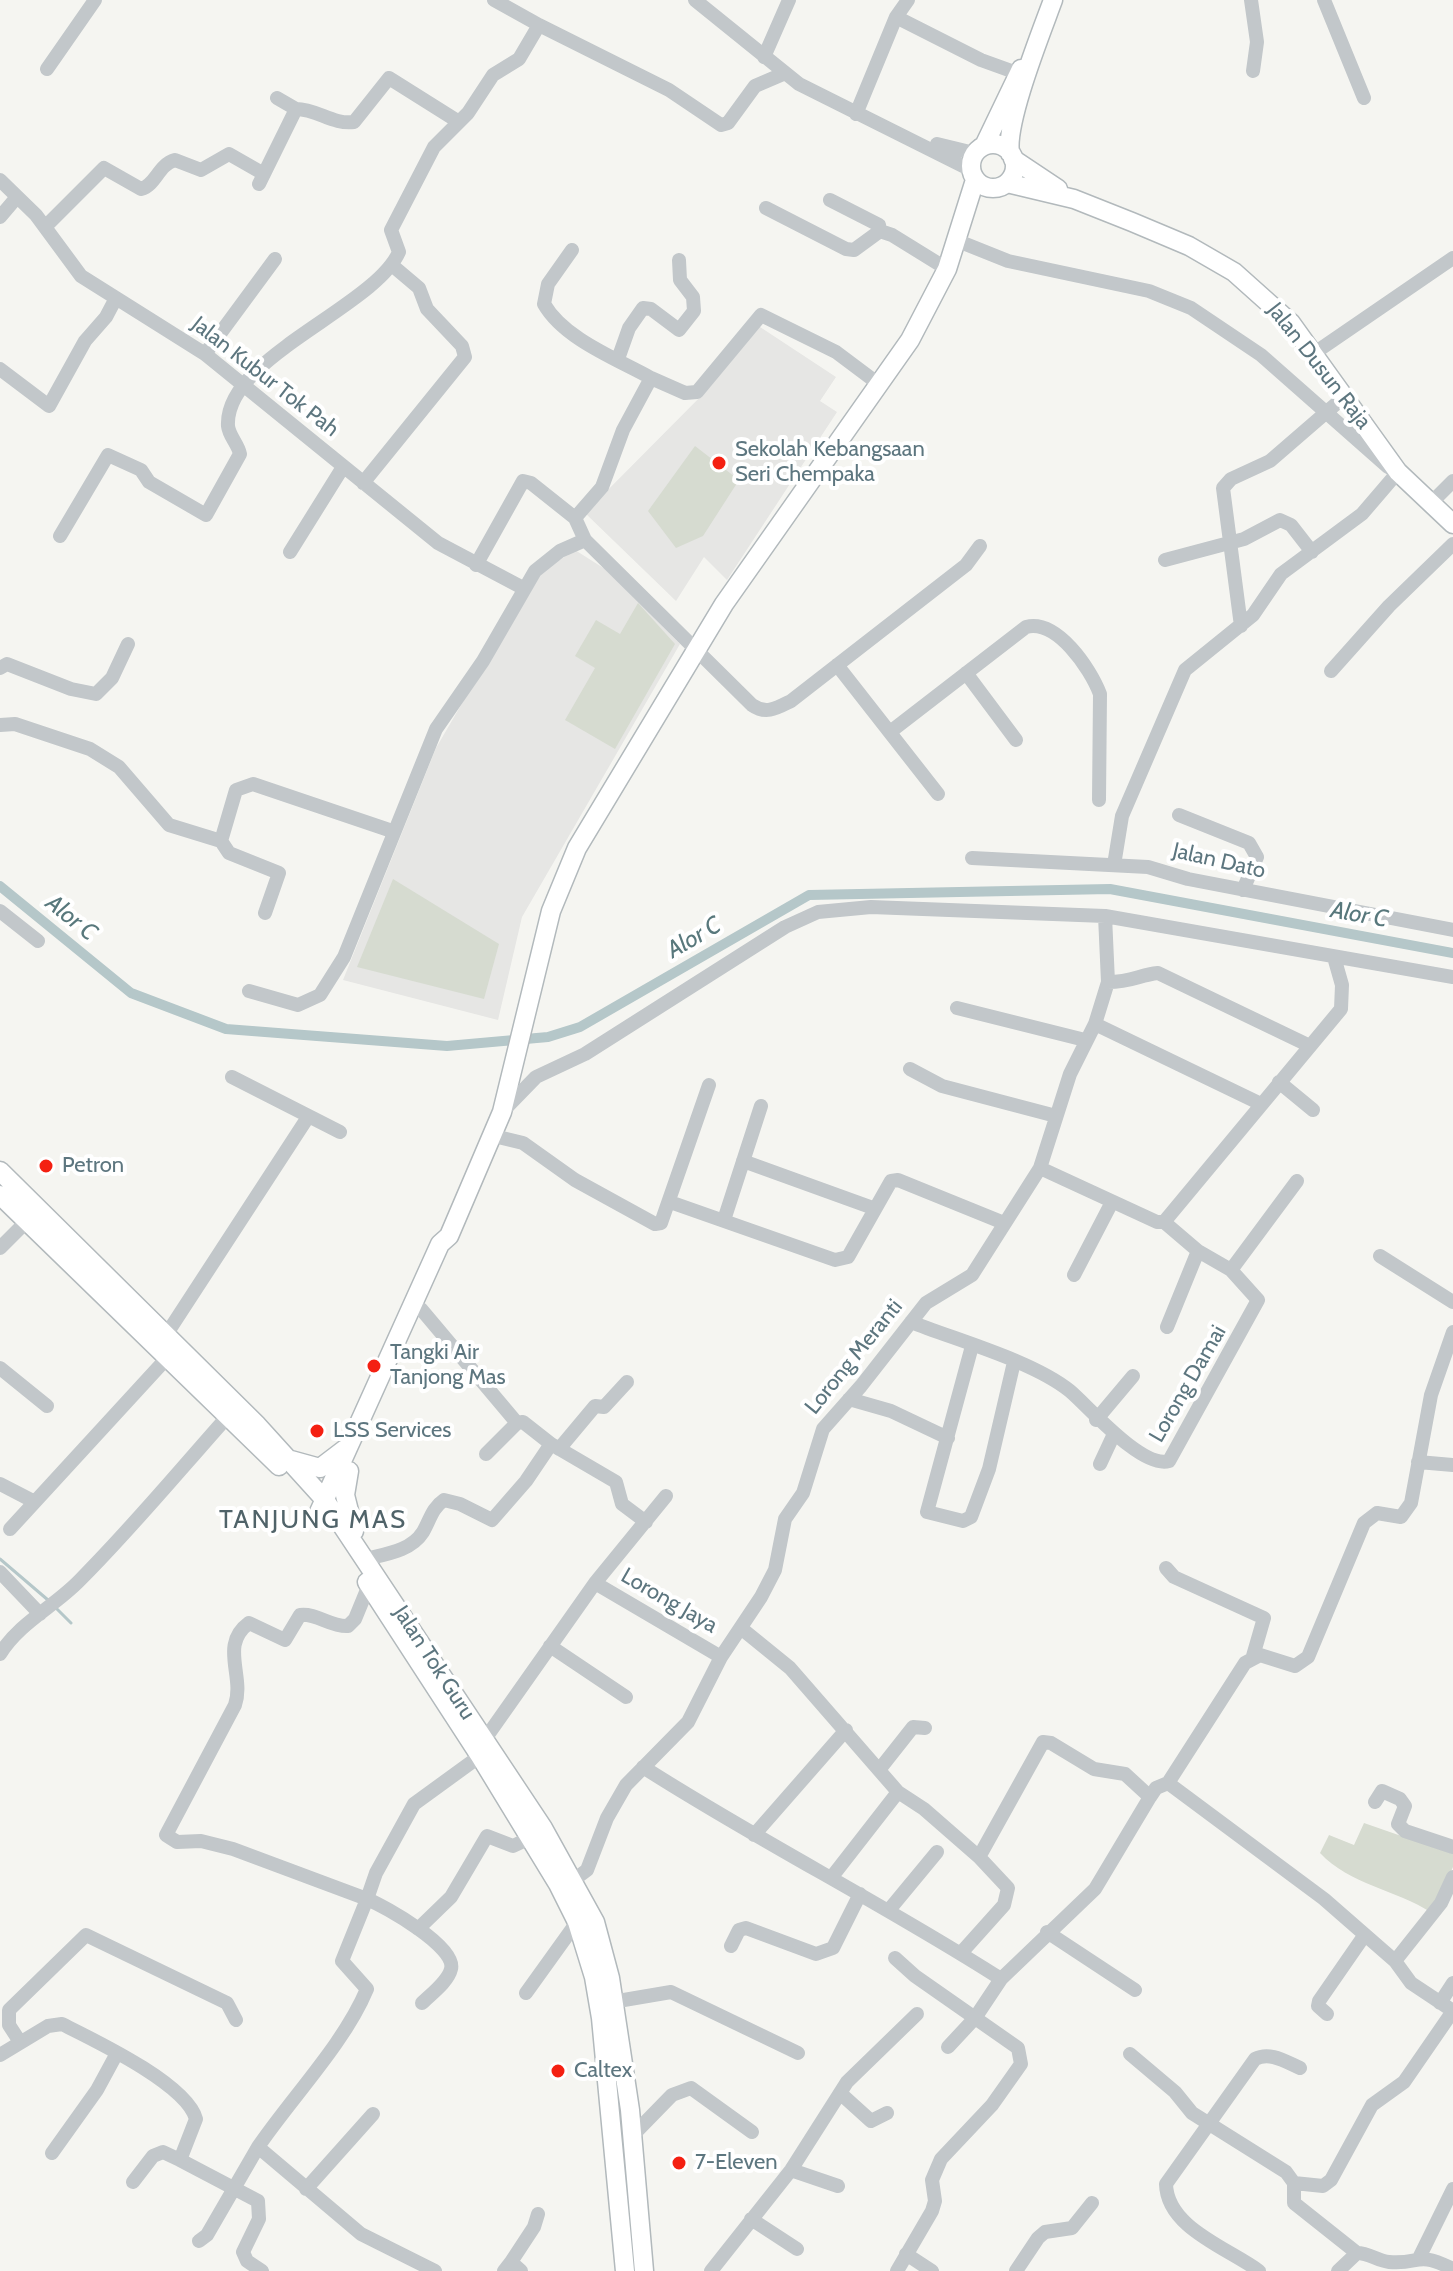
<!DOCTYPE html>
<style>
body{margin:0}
canvas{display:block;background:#f5f5f1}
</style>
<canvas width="1453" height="2271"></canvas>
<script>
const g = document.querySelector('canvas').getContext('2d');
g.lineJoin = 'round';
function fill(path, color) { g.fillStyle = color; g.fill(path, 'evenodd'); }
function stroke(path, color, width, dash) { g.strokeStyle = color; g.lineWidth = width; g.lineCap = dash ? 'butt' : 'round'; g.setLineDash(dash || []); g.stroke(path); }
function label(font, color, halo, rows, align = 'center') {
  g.font = font + ' Cabin,sans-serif'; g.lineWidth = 8; g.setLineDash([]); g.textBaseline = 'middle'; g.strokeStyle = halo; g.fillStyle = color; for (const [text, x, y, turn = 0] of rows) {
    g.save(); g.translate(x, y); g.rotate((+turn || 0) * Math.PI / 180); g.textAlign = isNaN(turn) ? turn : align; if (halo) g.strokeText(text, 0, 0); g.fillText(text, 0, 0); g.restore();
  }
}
fill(new Path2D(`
 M 757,325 L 836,377 L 820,401 L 837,412 L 727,580 L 704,557 L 676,601 L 585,513 L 710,387 Z
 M 575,550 L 605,569 L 680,644 L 522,917 L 498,1020 L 343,980 L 436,748 L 537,575 Z`), '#e6e6e4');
fill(new Path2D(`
 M 695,446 L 739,480 L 703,536 L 676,548 L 648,511 Z
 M 638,603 L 675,644 L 615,749 L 565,720 L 595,668 L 575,656 L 596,620 L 620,634 Z
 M 393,879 L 499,944 L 484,999 L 357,967 Z
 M 1364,1823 L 1453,1854 L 1453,1867 L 1432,1913 C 1395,1889 1350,1885 1320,1853 L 1329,1835 L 1354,1845 Z`), '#d6dbd0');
stroke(new Path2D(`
 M 0,1559 L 48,1600
 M 57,1609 L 71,1623`), '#b5c7c9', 3);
stroke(new Path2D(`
 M 0,886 L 131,993 L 226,1029 L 447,1046 L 548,1037 L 580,1027 L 809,895 L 1110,889 L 1453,953`), '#b5c7c9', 10);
const major = new Path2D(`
 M971 166a22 22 0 1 1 44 0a22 22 0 1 1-44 0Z
 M 984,146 L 1021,69
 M 1010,153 C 1005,122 1041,33 1053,0
 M 1013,159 L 1058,189
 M 1007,183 L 1074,199 L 1132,222 L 1189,246 L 1234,272 L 1291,323 L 1398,472 L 1453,524
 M 0,1171 L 257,1425 L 325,1500 L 543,1828 L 595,1922 L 610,1978 L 630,2110 L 644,2271
 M 0,1195 L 279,1466
 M 291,1460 L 320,1468 L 345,1449
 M 349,1471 L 345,1495 L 354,1531
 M 319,1512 L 440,1244 L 449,1236 L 502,1112 L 551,911 L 577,848 L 724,604 L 910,340 L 947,269 L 975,180
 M 367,1582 L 480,1756 L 558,1884 L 577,1922 L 594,1977 L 601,2018 L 625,2271`);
stroke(major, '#b2b9bc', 21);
stroke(new Path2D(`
 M 695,0 L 799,84 L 971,170
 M 1251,0 L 1257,42 L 1253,71
 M 1324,0 L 1364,98
 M 896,17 L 981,60 L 1017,73
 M 539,25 L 669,90 L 721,125 L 728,123 L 755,86 L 783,74
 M 764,57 L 789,0
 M 47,69 L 95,0
 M 277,98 L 296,109
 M 856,114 L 896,17 L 908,0
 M 937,144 L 974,153
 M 0,180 L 36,215 L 81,276 L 205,354 L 438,543 L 523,588
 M 259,184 L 296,109 C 317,109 333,125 354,122 L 389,78 L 459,122
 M 830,200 L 879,225 L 880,231
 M 766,208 L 846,249 L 854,250 L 880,231 L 892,235 L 947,269
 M 0,217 L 17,197
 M 46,226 L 104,168 L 141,189 C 156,185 158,165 175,160 L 201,170 L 229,154 L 264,174
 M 963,243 L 1008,261 L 1149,291 L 1191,308 L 1261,355 L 1388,467
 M 572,250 L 548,284 L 544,304 C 564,339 617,359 651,378
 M 205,354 L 275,259
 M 1313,354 L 1453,258
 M 618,359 L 629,328 L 643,308 L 651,309 L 679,330 L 694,311 L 693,297 L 680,280 L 679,260
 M 0,369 L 49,406 L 85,341 L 106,317 L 116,298
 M 880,385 L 836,352 L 761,315 L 697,392 L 685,393 L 651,378 L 623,430 L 602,487 L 575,518 L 585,540 L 752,705 C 766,715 777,708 791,701 L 966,565 L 980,546
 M 363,483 L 465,357 L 462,346 L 427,309 L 419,288 L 393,266
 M 1432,502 L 1453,481
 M 60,536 L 108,455 L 141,470 L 149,482 L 206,515 L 240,454 C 238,444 229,436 228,426 C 224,358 374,308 399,252 L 391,230 L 434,147 L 468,113 L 493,75 L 519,59 L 539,25 L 494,0
 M 290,552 L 343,467
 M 1165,560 L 1244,539 L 1280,520 L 1291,525 L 1312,552
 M 476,565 L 523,481 L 531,483 L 575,518
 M 1241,626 L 1223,488 L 1231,479 L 1270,461 L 1344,397
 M 837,665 L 938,794
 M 0,668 L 7,664 L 71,689 L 96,694 L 112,678 L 128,644
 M 1331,671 L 1389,606 L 1453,544
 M 966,673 L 1016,740
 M 0,725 L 15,724 L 90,749 L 119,767 L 169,825 L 221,841
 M 890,732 L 1026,627 C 1057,619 1090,668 1100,694 L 1099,800
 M 1179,815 L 1249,843 L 1257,857 L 1243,890
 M 972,858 L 1148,867 L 1188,879 L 1453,930
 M 1114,865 L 1122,816 L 1185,670 L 1253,615 L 1281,574 L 1362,514 L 1398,472
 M 0,911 L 38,941
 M 265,913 L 279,873 L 229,853 L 221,841 L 236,790 L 253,784 L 392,831
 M 1108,982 C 1132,982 1139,975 1158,973 L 1310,1046
 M 249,991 L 298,1005 L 320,995 L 344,957 L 436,729 L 483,661 L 535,571 L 560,551 L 585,540
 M 957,1008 L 1085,1040
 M 1095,1024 L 1261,1104
 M 910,1069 L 942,1086 L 1056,1116
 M 232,1077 L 340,1132
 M 1279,1082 L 1313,1110
 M 502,1112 L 536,1077 L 585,1054 L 785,927 L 818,912 L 871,907 L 1105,916 L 1453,977
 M 494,1136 L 523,1143 L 575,1180 L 655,1224 L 661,1223 L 709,1085
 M 743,1161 L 873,1208
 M 1040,1168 L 1157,1222 L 1164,1222 L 1341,1009 L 1342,985 L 1334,957
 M 670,1202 L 835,1260 L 848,1257 L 891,1181 L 898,1180 L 1004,1223
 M 724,1220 L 761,1106
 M 0,1248 L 26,1222
 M 1380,1256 L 1453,1302
 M 1231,1270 L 1297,1181
 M 1074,1275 L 1112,1202
 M 421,1309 L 517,1423
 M 911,1322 C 956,1340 1033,1361 1070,1391 C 1089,1407 1142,1469 1169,1461 L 1258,1300 L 1231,1270 L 1198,1251 L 1164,1222
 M 1167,1327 L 1198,1251
 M 166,1335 L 308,1117
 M 972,1346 L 927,1512 L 963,1521 L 971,1517 L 989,1469 L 1014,1362
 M 0,1368 L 47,1406
 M 849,1399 L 891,1411 L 948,1438
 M 1096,1420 L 1133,1376
 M 551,1444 L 616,1482 L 622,1504 L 646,1522
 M 559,1449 L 595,1406 L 604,1407 L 627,1382
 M 1418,1462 L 1453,1465
 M 1100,1464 L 1114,1434
 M 0,1484 L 33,1501
 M 10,1529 L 167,1358
 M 366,1559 C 386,1554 411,1551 423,1532 C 430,1520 432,1508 444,1500 L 460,1504 L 492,1520 L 526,1481 L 551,1444 L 523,1422 L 517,1423 L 486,1454
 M 1166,1568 L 1174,1577 L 1264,1618 L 1253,1656
 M 0,1572 L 40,1614
 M 595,1583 L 721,1657
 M 369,1585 L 355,1619 L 348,1626 C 330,1627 317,1613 300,1615 L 285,1640 L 249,1623 C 219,1645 245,1676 235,1705 L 166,1835 L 177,1842 L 201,1841 L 233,1849 L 367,1899 L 376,1873 L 414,1804 L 480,1756
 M 742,1629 L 790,1668 L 898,1792 L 924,1809 L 979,1857 L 1008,1888 L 1004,1905 L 961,1953
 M 550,1646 L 626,1697
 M 0,1654 C 20,1622 54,1607 80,1580 C 132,1528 179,1471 228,1416
 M 485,1739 L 595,1583 L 666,1496
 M 643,1767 C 760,1842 884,1904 1001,1979
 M 879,1770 L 913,1727 L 925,1728
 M 1168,1783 L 1324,1899 L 1395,1961 L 1411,1983 L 1453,2011
 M 1375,1802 L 1382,1791 L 1400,1799 L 1405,1806 L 1398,1824 L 1405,1831 L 1453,1847
 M 754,1835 L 846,1730
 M 979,1857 L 1043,1742 L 1051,1743 L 1094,1769 L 1125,1774 L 1150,1797
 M 831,1878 L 898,1792
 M 571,1882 L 587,1870 L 607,1818 L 626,1785 L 688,1722 L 721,1657 L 761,1597 L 775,1570 L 785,1519 L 803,1493 L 823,1429 L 861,1386 L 926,1303 L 972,1275 L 1040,1168 L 1070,1074 L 1095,1024 L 1108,982 L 1105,916
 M 889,1910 L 937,1852
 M 418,1929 L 451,1897 L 487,1836 L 513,1846 L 530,1838
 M 1047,1932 L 1135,1990
 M 731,1946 L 739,1930 L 746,1928 L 816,1954 L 833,1948 L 860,1894
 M 895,1958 L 915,1976 L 1018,2048 L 1021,2064 L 992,2105 L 941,2159 L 932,2180 L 935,2201 L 932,2211 L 897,2271
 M 1395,1961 L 1441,1903 L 1453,1877
 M 526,1993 L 577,1922
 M 612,2002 L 671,1992 L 798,2053
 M 1440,2003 L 1453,1983
 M 1327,2014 L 1318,2006 L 1319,2001 L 1364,1936
 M 20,2042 L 9,2025 L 9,2010 L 86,1935 L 227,2003 L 236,2020
 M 948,2047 L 975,2018 L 1001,1979 L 1095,1889 L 1150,1797 L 1156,1788 L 1168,1783 L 1245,1663 L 1260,1655 L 1295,1666 L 1308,1657 L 1364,1523 L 1377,1513 L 1401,1517 L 1411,1503 L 1431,1395 L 1453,1332
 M 1130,2054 L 1175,2092 L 1192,2113 L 1286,2172 L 1294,2183 L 1294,2203 L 1357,2253
 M 0,2055 L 48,2026 L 62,2024 C 94,2040 187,2084 196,2119 L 180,2160 L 258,2201 L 259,2219 L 243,2252 L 247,2261 L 262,2271
 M 840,2093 L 871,2121 L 887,2113
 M 632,2136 L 672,2095 L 691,2088 L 752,2132
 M 258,2147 C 292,2097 344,2044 367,1989 L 342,1961 L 367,1899 C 386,1907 457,1947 451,1969 C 448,1982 431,1994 422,2003
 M 52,2153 L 97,2090 L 116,2055
 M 791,2170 L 838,2186
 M 133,2182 L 153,2156 L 163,2152 L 180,2160
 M 1294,2183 L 1323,2186 L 1331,2180 L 1372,2105 L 1404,2082 L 1453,2011
 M 306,2189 L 373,2114
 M 751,2219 L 797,2249
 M 199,2241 L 207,2235 L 258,2147 L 361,2234 L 435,2271
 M 906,2254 L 932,2271
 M 1420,2256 L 1453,2189
 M 511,2262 L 534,2227 L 538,2214
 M 504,2271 L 511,2262 L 521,2271
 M 711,2271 L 791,2170 L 847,2082 L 917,2014
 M 1016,2271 L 1038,2238 L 1045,2232 L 1072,2228 L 1092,2203
 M 1259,2271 C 1228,2248 1167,2228 1166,2184 L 1255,2059 C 1270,2051 1286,2062 1300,2068
 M 1338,2271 L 1357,2253 C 1369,2253 1378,2261 1389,2262 C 1421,2265 1415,2250 1453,2269`), '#c2c7ca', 14);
stroke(major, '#fff', 18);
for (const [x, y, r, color] of [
 [719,463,8,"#f42012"],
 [46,1166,8,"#f42012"],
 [374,1366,8,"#f42012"],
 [317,1431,8,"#f42012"],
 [558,2071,8,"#f42012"],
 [679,2163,8,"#f42012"]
]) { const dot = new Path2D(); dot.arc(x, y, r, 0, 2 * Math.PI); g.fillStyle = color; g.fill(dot); stroke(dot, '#fff', 3); }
label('22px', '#5d767f', '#fff', [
 ["Jalan Dusun Raja",1319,366,52],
 ["Jalan Kubur Tok Pah",265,377,38],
 ["Jalan Dato",1219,861,13],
 ["Lorong Meranti",854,1357,-51],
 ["Lorong Damai",1188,1384,-60],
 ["Lorong Jaya",669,1601,30],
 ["Jalan Tok Guru",434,1663,57]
]);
label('22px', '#5d767f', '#fff', [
 ["Sekolah Kebangsaan",735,450],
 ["Seri Chempaka",735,475],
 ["Petron",62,1166],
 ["Tangki Air",390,1353],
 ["Tanjong Mas",390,1378],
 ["LSS Services",333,1431],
 ["Caltex",574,2071],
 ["7-Eleven",695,2163]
], 'left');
label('italic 24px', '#58787c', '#fff', [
 ["Alor C",1359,915,10],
 ["Alor C",71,918,39],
 ["Alor C",694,938,-30]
]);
g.letterSpacing = '2px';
label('26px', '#506369', '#fff', [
 ["TANJUNG MAS",313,1520]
]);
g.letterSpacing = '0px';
</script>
